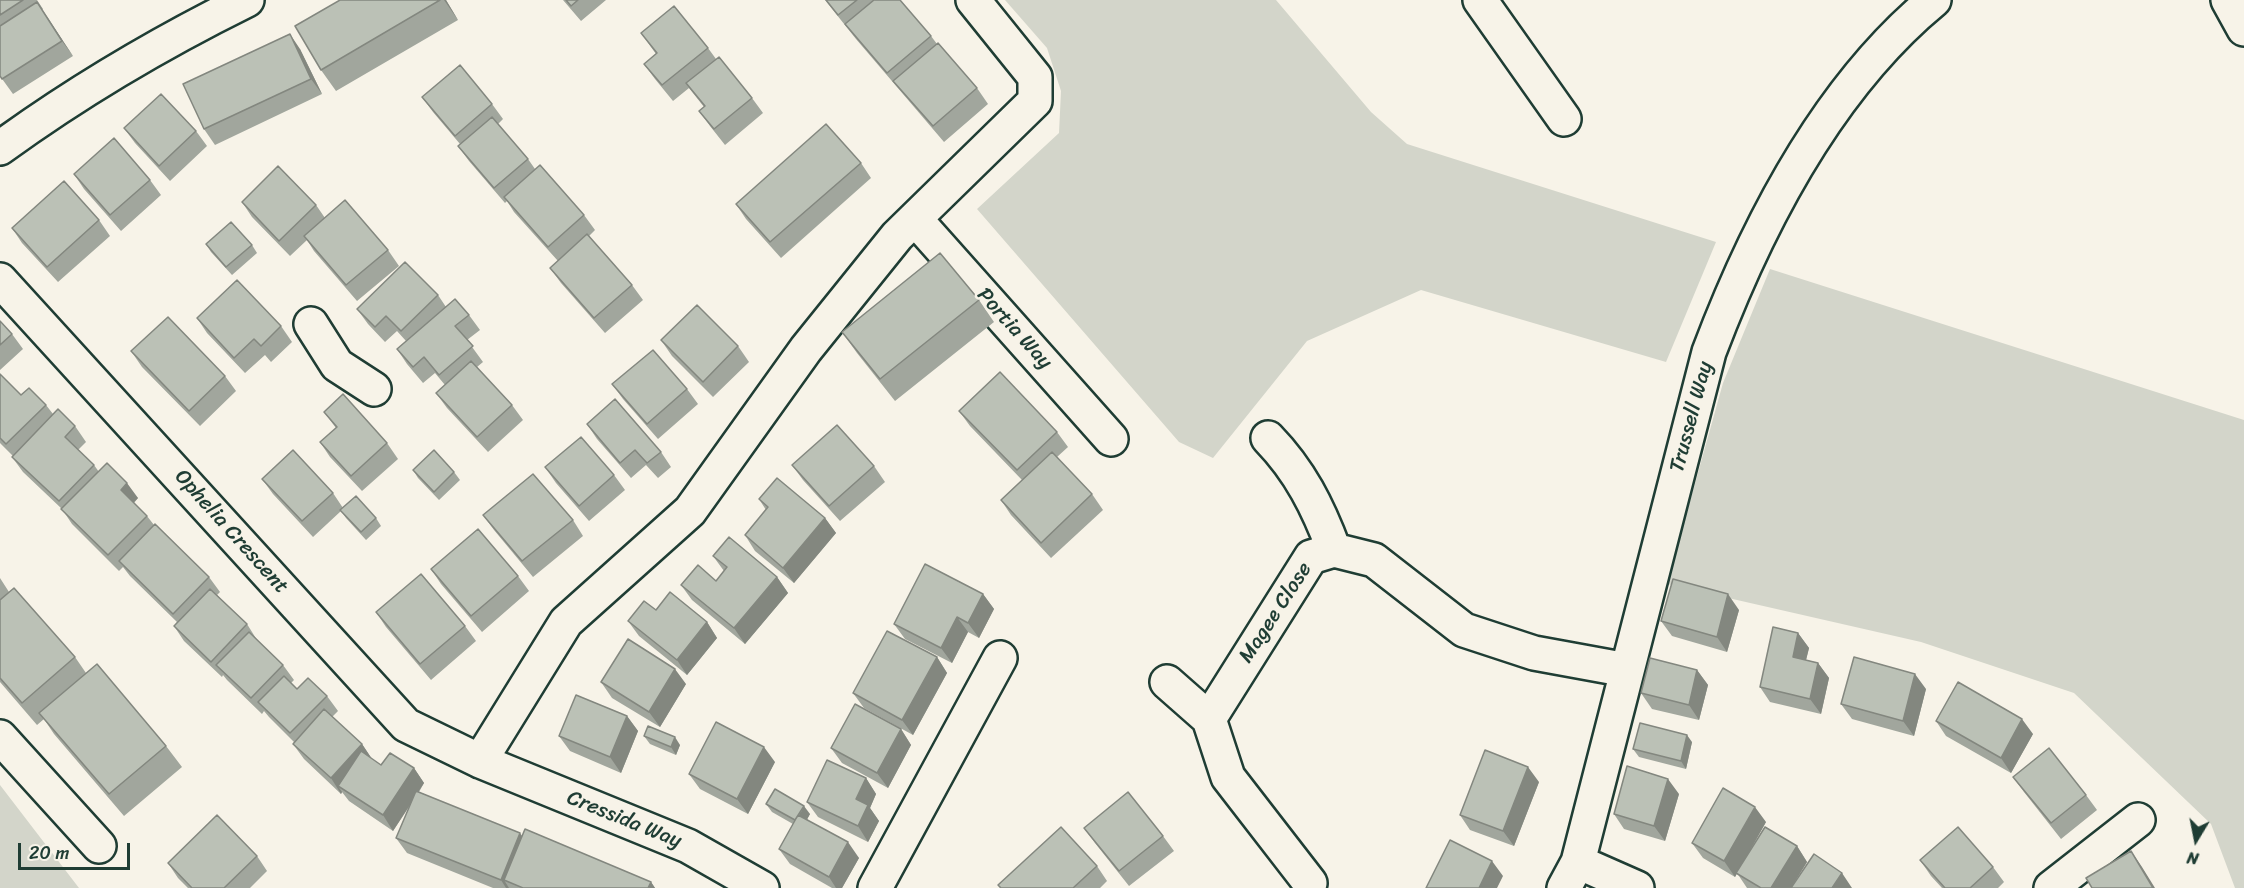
<!DOCTYPE html>
<style>
body{margin:0}
#map{position:relative;width:2244px;height:888px;overflow:hidden;background:#f7f3e8;font-family:Sriracha,sans-serif}
canvas{display:block}
.north{position:absolute;left:2166px;top:810px;width:60px;height:60px;-webkit-text-stroke:4px #f7f3e8;paint-order:stroke;rotate:190deg;font-size:16px;font-weight:700;line-height:24px;text-align:center;color:#1f3d34}
.north::after{content:'';display:block;margin:auto;width:21px;height:27px;background:#1f3d34;clip-path:polygon(50% 0,100% 100%,50% 72%,0 100%)}
.scale{position:absolute;left:18px;top:843px;width:112px;height:27px;box-sizing:border-box;border:3px solid #1f3d34;border-top:0;padding-left:8px;font-size:18px;line-height:21px;white-space:nowrap;color:#1f3d34;-webkit-text-stroke:4px #f7f3e8;paint-order:stroke}
</style>
<div id="map">
<canvas width="2244" height="888"></canvas>
<div class="north">N</div>
<div class="scale">20 m</div>
</div>
<script>
const g = document.querySelector('canvas').getContext('2d');
g.lineJoin = 'round';
function fill(path, color) { g.fillStyle = color; g.fill(path, 'evenodd'); }
function stroke(path, color, width, dash) { g.strokeStyle = color; g.lineWidth = width; g.lineCap = dash ? 'butt' : 'round'; g.setLineDash(dash || []); g.stroke(path); }
function label(font, color, halo, rows, align = 'center') {
  g.font = font + ' Sriracha,sans-serif'; g.lineWidth = 5; g.setLineDash([]); g.textBaseline = 'middle'; g.strokeStyle = halo; g.fillStyle = color; for (const [text, x, y, turn = 0] of rows) {
    g.save(); g.translate(x, y); g.rotate((+turn || 0) * Math.PI / 180); g.textAlign = isNaN(turn) ? turn : align; if (halo) g.strokeText(text, 0, 0); g.fillText(text, 0, 0); g.restore();
  }
}
fill(new Path2D(`
 M 1005,0 L 1276,0 L 1371,112 L 1407,144 L 1716,242 L 1666,362 L 1421,290 L 1307,341 L 1213,458 L 1179,442 L 977,209 L 1059,133 L 1061,91 L 1047,48 Z
 M 1770,269 L 2244,420 L 2244,888 L 2235,888 L 2211,824 L 2074,693 L 1921,642 L 1667,584 L 1723,383 Z
 M 0,785 L 79,888 L 0,888 Z`), '#d3d5ca');
const minor = new Path2D(`
 M 1480,0 L 1564,119
 M 2228,0 L 2244,29
 M 0,148 C 77,92 162,42 247,0
 M 916,220 L 1111,439
 M 0,280 L 406,725 L 480,761 L 688,846 L 762,888
 M 311,324 L 337,365 L 374,389
 M 1268,438 C 1300,471 1318,507 1334,550
 M 1167,682 L 1209,719 L 1228,777 L 1310,883
 M 1209,719 L 1311,557 L 1334,550 L 1374,560 L 1464,630 L 1534,653 L 1627,670
 M 0,737 L 99,846
 M 480,761 L 566,622 L 690,511 L 806,349 L 897,236 L 1035,101 L 1035,77 L 973,0
 M 1578,862 L 1637,888
 M 875,888 L 1000,658
 M 1564,888 L 1578,862 L 1709,352 C 1757,225 1827,88 1934,0
 M 2051,888 L 2138,820`);
stroke(minor, '#1f3d34', 38);
stroke(minor, '#f7f3e8', 33);
fill(new Path2D(`
 M 0,0 L 37,0 L 43,9 L 42,10 L 73,56 L 13,94 L 0,76 Z
 M 340,0 L 446,0 L 458,20 L 336,91 L 321,70 Z
 M 563,0 L 606,0 L 581,21 Z
 M 825,0 L 900,0 L 931,36 L 937,44 L 977,88 L 988,104 L 944,142 L 856,39 Z
 M 641,33 L 708,48 L 716,59 L 752,98 L 763,113 L 725,145 L 710,126 L 699,111 L 704,107 L 689,88 L 673,101 L 655,79 L 644,64 L 656,54 Z
 M 300,49 L 322,94 L 215,145 L 204,129 Z
 M 422,97 L 492,104 L 503,119 L 498,124 L 528,159 L 535,169 L 584,215 L 595,230 L 589,236 L 632,285 L 643,300 L 605,333 L 561,283 L 550,268 L 558,261 L 514,212 L 507,201 L 505,203 L 469,161 L 458,146 L 460,144 L 433,112 Z
 M 124,128 L 196,131 L 207,146 L 170,181 L 135,143 Z
 M 861,163 L 871,178 L 781,258 L 746,219 L 736,204 Z
 M 74,174 L 150,180 L 161,195 L 121,231 L 84,189 Z
 M 242,202 L 316,205 L 325,218 L 388,250 L 399,266 L 357,301 L 314,251 L 307,240 L 290,256 L 252,217 Z
 M 99,220 L 110,236 L 58,282 L 22,243 L 12,228 Z
 M 206,244 L 252,245 L 257,253 L 232,275 L 211,252 Z
 M 438,295 L 446,307 L 469,315 L 480,330 L 467,340 L 483,362 L 477,367 L 512,405 L 523,420 L 488,452 L 447,408 L 436,393 L 445,385 L 435,373 L 423,383 L 407,364 L 397,349 L 406,341 L 397,331 L 385,342 L 368,324 L 357,309 Z
 M 979,300 L 994,322 L 895,401 L 857,353 L 842,332 Z
 M 197,318 L 281,326 L 292,342 L 271,362 L 265,355 L 245,373 L 207,333 Z
 M 0,321 L 12,334 L 23,349 L 0,370 Z
 M 661,340 L 738,346 L 749,362 L 713,397 L 672,356 Z
 M 131,351 L 225,376 L 236,391 L 200,426 L 142,367 Z
 M 0,374 L 21,395 L 46,405 L 53,414 L 75,426 L 86,442 L 78,450 L 94,465 L 99,472 L 138,498 L 134,503 L 147,516 L 154,525 L 209,577 L 220,592 L 217,595 L 247,624 L 257,640 L 283,665 L 294,680 L 291,683 L 297,689 L 327,696 L 338,711 L 332,717 L 362,744 L 372,759 L 381,765 L 414,768 L 424,783 L 419,792 L 522,836 L 651,882 L 655,888 L 493,888 L 407,853 L 396,838 L 409,807 L 393,831 L 349,801 L 342,792 L 341,794 L 304,759 L 293,744 L 294,742 L 269,717 L 264,711 L 262,714 L 227,680 L 223,675 L 222,677 L 184,641 L 174,626 L 177,622 L 130,576 L 123,567 L 119,571 L 72,524 L 62,509 L 23,472 L 12,457 L 13,456 L 0,443 Z
 M 612,384 L 687,389 L 698,404 L 658,439 L 623,399 Z
 M 959,411 L 1057,432 L 1068,447 L 1057,457 L 1092,494 L 1103,510 L 1051,558 L 1011,515 L 1001,500 L 1022,480 L 970,426 Z
 M 324,412 L 387,443 L 398,459 L 362,491 L 330,457 L 320,442 L 336,428 Z
 M 587,424 L 661,452 L 671,467 L 658,478 L 646,465 L 631,478 L 597,439 Z
 M 792,465 L 874,466 L 885,482 L 840,521 L 803,480 Z
 M 545,467 L 614,475 L 625,490 L 589,521 L 556,483 Z
 M 413,470 L 454,472 L 460,480 L 439,500 L 418,478 Z
 M 262,479 L 333,493 L 343,508 L 376,518 L 381,526 L 366,540 L 346,518 L 341,511 L 313,537 L 273,494 Z
 M 759,499 L 825,518 L 836,533 L 794,583 L 755,551 L 745,535 L 766,510 Z
 M 483,515 L 573,520 L 583,536 L 533,577 L 494,530 Z
 M 713,556 L 777,577 L 788,593 L 745,644 L 692,600 L 681,585 L 716,581 L 724,571 Z
 M 431,569 L 518,576 L 529,591 L 482,632 L 441,584 Z
 M 0,578 L 9,592 L 75,657 L 86,673 L 166,746 L 182,767 L 124,816 L 54,734 L 44,719 L 37,725 L 0,682 Z
 M 983,594 L 994,609 L 979,638 L 968,632 L 952,663 L 905,639 L 894,624 Z
 M 656,610 L 707,622 L 717,638 L 687,675 L 639,636 L 628,621 Z
 M 1739,610 L 1727,652 L 1672,636 L 1661,621 Z
 M 376,612 L 465,626 L 476,641 L 431,680 L 386,627 Z
 M 1798,633 L 1809,648 L 1806,660 L 1818,663 L 1829,678 L 1821,714 L 1770,702 L 1760,687 Z
 M 937,657 L 947,673 L 913,735 L 864,708 L 853,693 Z
 M 1697,670 L 1708,685 L 1699,720 L 1652,709 L 1641,693 Z
 M 601,682 L 686,684 L 660,727 L 612,698 Z
 M 1926,689 L 1914,736 L 1852,719 L 1841,704 Z
 M 627,716 L 638,731 L 621,773 L 570,751 L 559,736 Z
 M 1936,721 L 2033,734 L 2011,773 L 1946,736 Z
 M 901,729 L 911,745 L 888,788 L 842,763 L 831,748 Z
 M 644,736 L 680,745 L 676,755 L 650,744 Z
 M 1692,742 L 1686,769 L 1639,757 L 1633,749 Z
 M 775,762 L 748,814 L 700,789 L 689,774 Z
 M 2013,777 L 2086,795 L 2097,810 L 2061,839 L 2024,792 Z
 M 866,778 L 876,794 L 870,808 L 879,821 L 868,842 L 818,817 L 807,802 Z
 M 1539,782 L 1514,846 L 1470,830 L 1460,815 Z
 M 1679,794 L 1665,841 L 1624,829 L 1614,814 Z
 M 766,804 L 810,814 L 807,819 L 859,858 L 842,888 L 832,888 L 790,864 L 779,849 L 793,824 L 772,812 Z
 M 1766,822 L 1743,863 L 1797,846 L 1807,862 L 1791,888 L 1747,888 L 1737,873 L 1735,877 L 1703,858 L 1692,843 Z
 M 1084,828 L 1163,836 L 1174,851 L 1129,886 L 1095,843 Z
 M 257,856 L 267,871 L 250,888 L 188,888 L 178,878 L 168,863 Z
 M 1920,860 L 1993,867 L 2004,882 L 1998,888 L 1942,888 L 1931,876 Z
 M 1097,866 L 1107,881 L 1100,888 L 1000,888 L 998,885 Z`), '#a1a69d');
fill(new Path2D(`
 M 444,0 L 446,0 L 458,20 Z
 M 37,2 L 48,18 L 73,56 L 62,41 Z
 M 290,34 L 300,49 L 322,94 L 311,79 Z
 M 127,483 L 138,498 L 131,505 L 121,490 Z
 M 825,518 L 836,533 L 794,583 L 783,568 Z
 M 777,577 L 788,593 L 745,644 L 734,628 Z
 M 983,594 L 994,609 L 979,638 L 968,623 Z
 M 1728,594 L 1739,610 L 1727,652 L 1717,637 Z
 M 957,617 L 968,632 L 952,663 L 941,648 Z
 M 707,622 L 717,638 L 687,675 L 677,660 Z
 M 1798,633 L 1809,648 L 1803,672 L 1793,657 Z
 M 937,657 L 947,673 L 913,735 L 902,720 Z
 M 1818,663 L 1829,678 L 1821,714 L 1810,699 Z
 M 675,669 L 686,684 L 660,727 L 649,712 Z
 M 1697,670 L 1708,685 L 1699,720 L 1689,705 Z
 M 1915,674 L 1926,689 L 1914,736 L 1903,721 Z
 M 627,716 L 638,731 L 621,773 L 610,757 Z
 M 2022,719 L 2033,734 L 2011,773 L 2001,758 Z
 M 901,729 L 911,745 L 888,788 L 877,773 Z
 M 1687,735 L 1692,742 L 1686,769 L 1681,761 Z
 M 675,737 L 680,745 L 676,755 L 671,747 Z
 M 362,744 L 372,759 L 338,786 L 342,792 L 341,794 L 331,778 Z
 M 764,747 L 775,762 L 748,814 L 737,799 Z
 M 1528,767 L 1539,782 L 1514,846 L 1503,831 Z
 M 414,768 L 424,783 L 393,831 L 383,815 Z
 M 866,778 L 876,794 L 870,808 L 879,821 L 868,842 L 858,826 L 856,799 Z
 M 1668,779 L 1679,794 L 1665,841 L 1654,826 Z
 M 804,806 L 810,814 L 802,829 L 796,821 Z
 M 1755,807 L 1766,822 L 1735,877 L 1724,861 Z
 M 520,833 L 531,849 L 504,880 L 509,888 L 506,888 L 501,880 Z
 M 848,842 L 859,858 L 842,888 L 836,888 L 829,877 Z
 M 1797,846 L 1807,862 L 1791,888 L 1771,888 Z
 M 2131,851 L 2142,867 L 2155,888 L 2153,888 Z
 M 1492,861 L 1503,876 L 1497,888 L 1479,888 Z
 M 1842,873 L 1852,888 L 1832,888 Z
 M 651,882 L 655,888 L 648,888 Z`), '#83877f');
const building = new Path2D(`
 M 0,0 L 23,0 L 0,15 Z
 M 340,0 L 440,0 L 321,70 L 295,26 Z
 M 566,0 L 578,0 L 571,6 Z
 M 826,0 L 857,0 L 838,15 Z
 M 874,0 L 900,0 L 931,36 L 887,73 L 845,24 Z
 M 37,2 L 62,41 L 2,79 L 0,76 L 0,26 Z
 M 674,6 L 708,48 L 662,85 L 644,64 L 657,53 L 641,33 Z
 M 290,34 L 311,79 L 204,129 L 183,84 Z
 M 938,43 L 977,88 L 933,126 L 893,81 Z
 M 719,57 L 752,98 L 714,129 L 699,111 L 705,106 L 686,83 Z
 M 460,65 L 492,104 L 455,136 L 422,97 Z
 M 161,94 L 196,131 L 159,166 L 124,128 Z
 M 492,117 L 528,159 L 494,188 L 458,146 Z
 M 826,124 L 861,163 L 770,242 L 736,204 Z
 M 114,138 L 150,180 L 110,215 L 74,174 Z
 M 540,165 L 584,215 L 548,247 L 504,197 Z
 M 278,166 L 316,205 L 279,241 L 242,202 Z
 M 64,181 L 99,220 L 47,267 L 12,228 Z
 M 345,200 L 388,250 L 346,285 L 304,236 Z
 M 231,222 L 252,245 L 226,267 L 206,244 Z
 M 587,234 L 632,285 L 594,318 L 550,268 Z
 M 940,253 L 979,300 L 880,379 L 842,332 Z
 M 405,262 L 438,295 L 401,331 L 386,316 L 375,327 L 357,309 Z
 M 237,280 L 281,326 L 261,346 L 254,339 L 234,358 L 197,318 Z
 M 455,299 L 469,315 L 455,326 L 473,346 L 439,375 L 424,357 L 413,367 L 397,349 Z
 M 697,305 L 738,346 L 703,382 L 661,340 Z
 M 168,317 L 225,376 L 189,411 L 131,351 Z
 M 0,321 L 12,334 L 0,345 Z
 M 653,350 L 687,389 L 647,424 L 612,384 Z
 M 471,361 L 512,405 L 477,437 L 436,393 Z
 M 1000,372 L 1057,432 L 1017,470 L 959,411 Z
 M 0,374 L 21,395 L 29,388 L 46,405 L 6,444 L 0,438 Z
 M 343,394 L 387,443 L 351,476 L 320,442 L 337,427 L 324,412 Z
 M 615,399 L 661,452 L 647,463 L 635,450 L 620,463 L 587,424 Z
 M 58,409 L 75,426 L 65,437 L 94,465 L 59,501 L 12,457 Z
 M 837,425 L 874,466 L 829,506 L 792,465 Z
 M 581,437 L 614,475 L 579,506 L 545,467 Z
 M 293,450 L 333,493 L 302,521 L 262,479 Z
 M 434,450 L 454,472 L 434,492 L 413,470 Z
 M 1052,452 L 1092,494 L 1041,543 L 1001,500 Z
 M 107,463 L 127,483 L 121,490 L 147,516 L 108,555 L 61,509 Z
 M 533,474 L 573,520 L 522,561 L 483,515 Z
 M 777,478 L 825,518 L 783,568 L 745,535 L 768,507 L 759,499 Z
 M 356,496 L 376,518 L 361,532 L 340,510 Z
 M 155,524 L 209,577 L 173,614 L 119,561 Z
 M 478,529 L 518,576 L 471,616 L 431,569 Z
 M 729,537 L 777,577 L 734,628 L 681,585 L 698,565 L 716,581 L 727,567 L 713,556 Z
 M 925,564 L 983,594 L 968,623 L 957,617 L 941,648 L 894,624 Z
 M 421,574 L 465,626 L 420,664 L 376,612 Z
 M 1673,579 L 1728,594 L 1717,637 L 1661,621 Z
 M 14,588 L 75,657 L 22,703 L 0,678 L 0,600 Z
 M 210,589 L 247,624 L 211,662 L 174,626 Z
 M 670,592 L 707,622 L 677,660 L 628,621 L 644,601 L 656,610 Z
 M 1773,627 L 1798,633 L 1793,657 L 1818,663 L 1810,699 L 1760,687 Z
 M 887,631 L 937,657 L 902,720 L 853,693 Z
 M 249,632 L 283,665 L 251,698 L 216,665 Z
 M 628,639 L 675,669 L 649,712 L 601,682 Z
 M 1854,657 L 1915,674 L 1903,721 L 1841,704 Z
 M 1650,658 L 1697,670 L 1689,705 L 1641,693 Z
 M 97,664 L 166,746 L 109,794 L 39,713 Z
 M 284,676 L 297,689 L 308,678 L 327,696 L 290,733 L 258,702 Z
 M 1958,682 L 2022,719 L 2001,758 L 1936,721 Z
 M 576,695 L 627,716 L 610,757 L 559,736 Z
 M 855,704 L 901,729 L 877,773 L 831,748 Z
 M 324,709 L 362,744 L 331,778 L 293,744 Z
 M 716,722 L 764,747 L 737,799 L 689,774 Z
 M 1640,723 L 1687,735 L 1681,761 L 1633,749 Z
 M 648,726 L 675,737 L 671,747 L 644,736 Z
 M 2049,748 L 2086,795 L 2051,823 L 2013,777 Z
 M 1485,750 L 1528,767 L 1503,831 L 1460,815 Z
 M 361,751 L 381,765 L 390,753 L 414,768 L 383,815 L 338,786 Z
 M 827,760 L 866,778 L 856,799 L 868,805 L 858,826 L 807,802 Z
 M 1627,766 L 1668,779 L 1654,826 L 1614,814 Z
 M 1723,788 L 1755,807 L 1724,861 L 1692,843 Z
 M 775,789 L 804,806 L 795,820 L 766,804 Z
 M 416,791 L 520,833 L 501,880 L 396,838 Z
 M 1128,792 L 1163,836 L 1119,871 L 1084,828 Z
 M 217,815 L 257,856 L 224,888 L 192,888 L 168,863 Z
 M 798,815 L 848,842 L 829,877 L 779,849 Z
 M 1061,827 L 1097,866 L 1073,888 L 1001,888 L 998,885 Z
 M 1765,827 L 1797,846 L 1771,888 L 1761,888 L 1736,873 Z
 M 1958,827 L 1993,867 L 1970,888 L 1945,888 L 1920,860 Z
 M 525,829 L 651,882 L 648,888 L 523,888 L 504,880 Z
 M 1450,840 L 1492,861 L 1479,888 L 1426,888 Z
 M 2131,851 L 2153,888 L 2092,888 L 2086,878 Z
 M 1814,854 L 1842,873 L 1832,888 L 1791,888 Z`);
fill(building, '#bbc1b6');
stroke(building, '#83877f', 1.5);
label('21px', '#1f3d34', '#f7f3e8', [
 ["Portia Way",1014,329,48],
 ["Trussell Way",1692,417,-75],
 ["Ophelia Crescent",231,532,48],
 ["Magee Close",1276,613,-57],
 ["Cressida Way",624,820,22]
]);
</script>
